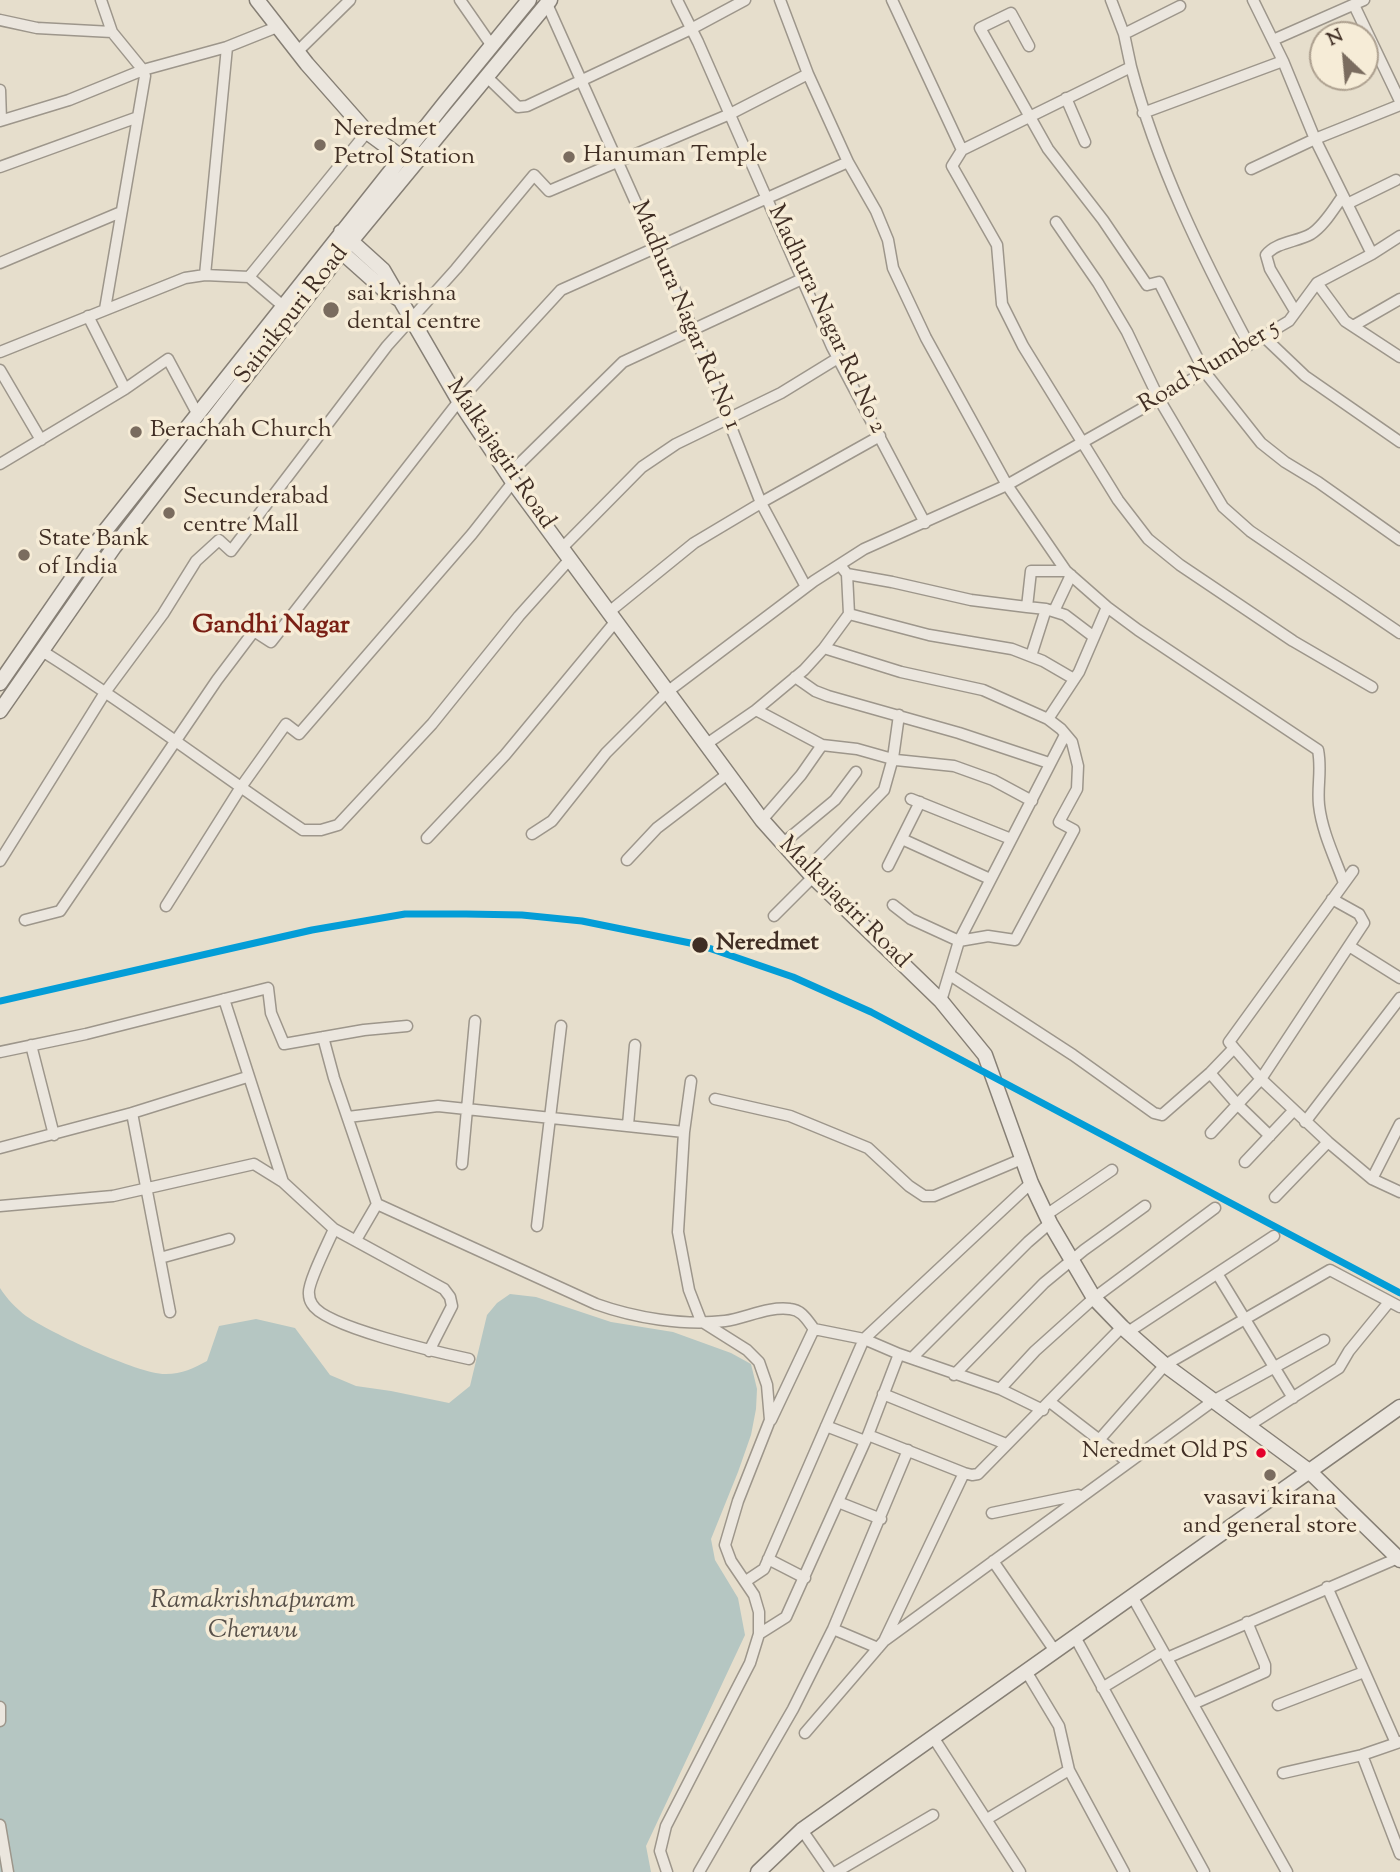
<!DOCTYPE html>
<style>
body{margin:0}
#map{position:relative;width:1400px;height:1872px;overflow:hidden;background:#e6decc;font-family:"Sorts Mill Goudy",serif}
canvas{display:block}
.north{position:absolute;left:1309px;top:21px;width:70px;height:70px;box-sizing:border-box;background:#f6ecd7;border:2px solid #ada08f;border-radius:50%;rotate:334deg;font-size:19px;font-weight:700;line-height:28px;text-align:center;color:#402e24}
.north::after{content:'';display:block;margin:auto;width:24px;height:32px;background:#7a6c5f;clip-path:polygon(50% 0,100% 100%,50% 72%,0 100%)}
</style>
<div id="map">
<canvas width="1400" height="1872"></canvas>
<div class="north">N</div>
</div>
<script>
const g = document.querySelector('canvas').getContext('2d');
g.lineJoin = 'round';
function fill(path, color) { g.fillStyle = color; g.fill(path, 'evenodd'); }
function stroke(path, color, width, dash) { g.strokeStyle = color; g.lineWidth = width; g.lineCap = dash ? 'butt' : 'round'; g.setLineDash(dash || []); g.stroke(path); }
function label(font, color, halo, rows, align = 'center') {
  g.font = font + ' "Sorts Mill Goudy",serif'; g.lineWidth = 7; g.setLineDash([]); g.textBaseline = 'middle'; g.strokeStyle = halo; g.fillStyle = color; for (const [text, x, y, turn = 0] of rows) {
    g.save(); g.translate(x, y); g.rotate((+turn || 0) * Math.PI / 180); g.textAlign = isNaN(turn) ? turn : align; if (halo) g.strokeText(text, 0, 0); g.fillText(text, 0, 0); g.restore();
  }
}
fill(new Path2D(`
 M 0,1288 C 6,1298 17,1309 26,1316 C 49,1332 140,1375 166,1374 C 182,1374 194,1368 207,1361 L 219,1326 L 256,1319 L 295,1328 L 330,1375 L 356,1386 L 391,1391 L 449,1403 L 470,1386 L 487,1315 L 497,1303 L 510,1294 L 536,1297 L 611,1322 L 673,1332 L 731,1353 L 751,1364 L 757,1389 L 756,1409 L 751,1435 L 738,1472 L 711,1539 L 715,1560 L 738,1598 L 745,1635 L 646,1846 L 651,1872 L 0,1872 Z`), '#b5c6c2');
const street = new Path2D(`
 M 460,0 L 492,46
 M 677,0 L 698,42 L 832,347 L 925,523
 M 892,0 L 962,150 L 1131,67 C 1157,165 1201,255 1249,345
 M 1111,0 L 1124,34 L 1131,67
 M 1253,0 L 1283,61 L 1315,139 L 1372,254
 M 547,4 L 692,328 L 761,503 L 806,587
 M 1354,5 L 1400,101
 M 0,20 L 37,28 L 112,32 L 101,0
 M 112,32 L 143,70 L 227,47
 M 1124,34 L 1180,6
 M 1273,40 L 1364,0
 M 1029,46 L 1011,13 L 980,28 L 1048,149 L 1103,220 L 1147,285 L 1159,282 L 1204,371 L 1261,443 L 1285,462 L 1318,482 L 1400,540
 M 297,52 L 350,0
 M 487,77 L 518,107 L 527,106 L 691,29 L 745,0
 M 0,90 L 1,120
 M 1066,98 L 1085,142
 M 1143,113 L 1283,61
 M 0,121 L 69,100 L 143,70 L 145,76 L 105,309
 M 962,150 L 952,166 L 997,245 L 1002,304 L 1023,346 L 1118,500 L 1148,539 L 1180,565 L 1293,641 L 1372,687
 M 848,162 L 876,211 L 888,240 L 893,268 L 926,338 L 1007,485 L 1066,571 L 1107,607 L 1138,630 L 1318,750 C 1322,770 1317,786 1319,805 C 1322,832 1335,858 1344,883
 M 0,167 L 138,117
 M 1251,169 L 1315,139 L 1400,105
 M 1347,204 L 1396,180
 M 1056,222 L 1098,283 L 1127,332 L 1159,399 L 1223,507 L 1250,531 L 1400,633
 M 0,263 L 121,212
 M 205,275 L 227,47 L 277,27
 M 249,277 L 283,306
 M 1317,283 L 1345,321 L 1400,357
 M 1295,311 L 1270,269 L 1266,255 C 1276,242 1297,242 1311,234 C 1324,226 1334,208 1343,196
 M 88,316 L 125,389
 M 1353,326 L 1400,299
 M 1263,336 L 1305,376 L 1400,442
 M 0,352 L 185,278 L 205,275 L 249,277 L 367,132
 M 0,370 L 41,440
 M 0,464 L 125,389 L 168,359 L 198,415
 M 508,475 L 623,362 L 802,279
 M 762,502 L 880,436
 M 562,548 L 642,467 L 676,444 L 781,393 L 838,358
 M 840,565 L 847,574 L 849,614 L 824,648 L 901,672 L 983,690 L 1048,719 L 1079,672 L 1107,607
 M 847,574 L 892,582 L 971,600 L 1027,607 L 1031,571 L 1066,571
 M 1027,607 L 1046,609 L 1031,656
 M 1046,609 L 1065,615 L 1094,637
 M 1054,611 L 1071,575
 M 609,612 L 694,543 L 761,503
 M 849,614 L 929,635 L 1012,649 L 1043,661 L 1074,679
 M 42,651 C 132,707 215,771 303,830 L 321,830 L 338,825 L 432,724 L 519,616 L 570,559
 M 795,677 L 815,691 L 828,696 L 959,733 L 1049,763
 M 756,710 L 804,670 L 824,648
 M 708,743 L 756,710 L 822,745 L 857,749 L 896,760 L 954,766 L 993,780 L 1032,801
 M 911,799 L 1011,839
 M 762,820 L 801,775 L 822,745
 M 532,834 L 552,821 L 606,753 L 667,692 L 814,581 L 864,549 L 1007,485 L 1159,399 L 1289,321 L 1317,283 L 1372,254 L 1400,236
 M 427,838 L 505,755 L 616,621
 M 902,839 L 990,879
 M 782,844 L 835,800 L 856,772
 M 627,860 L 657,828 L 729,773
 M 0,861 L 106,691 L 163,614 L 196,561 L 219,540 L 231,551 L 387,346 L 456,269 L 534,175 L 549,191 L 730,114 L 808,74 L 780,0
 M 888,866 L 920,802
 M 806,870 L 884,790 L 893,758 L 899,715
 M 893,905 L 911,919 L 959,941 L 1065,735
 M 166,906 L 241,787 L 286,724 L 299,734 L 472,534 L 513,482
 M 774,916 L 813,877
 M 25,920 L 60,911 L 217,680 L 254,631 L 271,642 L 459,401 L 561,290 L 848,162 L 808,74
 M 1349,946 L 1400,978
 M 950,975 L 1073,1055 L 1154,1113 L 1162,1115 L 1210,1073 L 1234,1048 L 1261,1079 L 1328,1142 L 1372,1179 L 1400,1192
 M 224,999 L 283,1182
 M 941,1001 L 959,941 L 988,936 L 1015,940 L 1074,830 L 1059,822 L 1077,789 L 1078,766 L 1072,742 L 1061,729 L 1048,719
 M 323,1037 L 334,1078 L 377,1204 L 596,1304 C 635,1318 684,1326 725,1321 C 746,1318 769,1306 790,1309 C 802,1310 807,1320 814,1329
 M 31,1045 L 54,1135
 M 1234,1048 L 1229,1042 L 1353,871
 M 0,1052 L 86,1034 L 268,988 L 271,1013 L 284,1044 L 364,1030 L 407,1026
 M 1210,1073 L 1237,1104 L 1270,1136
 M 715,1099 L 790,1116 L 868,1148 L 909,1186 L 924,1196 L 934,1196 L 1022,1159
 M 132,1113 L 170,1312
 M 348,1117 L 438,1106 L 684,1132
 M 1305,1122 L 1400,998
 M 628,1125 L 635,1045
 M 1211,1133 L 1261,1079 L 1364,923 L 1359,914 L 1332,899
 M 0,1148 L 132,1113 L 247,1077
 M 1245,1162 L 1294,1110
 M 462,1164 L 475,1021
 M 1372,1179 L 1400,1124
 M 1275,1197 L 1328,1142
 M 0,1206 L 113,1196 L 254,1164 L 283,1182 L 334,1229 L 444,1289 L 450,1297 L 452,1306 L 429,1351
 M 1046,1215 L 1112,1170
 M 537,1226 L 561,1026
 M 334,1229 C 329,1241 307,1284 309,1294 C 309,1297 310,1301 312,1304 C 324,1327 441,1353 469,1359
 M 356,1240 L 377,1204
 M 160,1258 L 229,1239
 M 1218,1275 L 1293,1398
 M 1128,1332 L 1274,1236
 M 912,1358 L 1028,1242 L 1050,1223
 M 954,1375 L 1044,1283 L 1084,1250 L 1145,1206
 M 1000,1389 L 1035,1351 L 1094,1298 L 1215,1208
 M 883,1394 L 1006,1444
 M 1050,1402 L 1128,1462
 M 771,1420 L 814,1329 L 864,1339 L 899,1354 L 1000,1389 L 1043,1410
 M 826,1426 L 865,1441
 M 1248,1426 L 1339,1368 L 1349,1351 L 1389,1302
 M 868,1435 L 964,1473 L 972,1475 L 978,1474 L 1122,1327
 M 1099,1440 L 1165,1365 L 1330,1270 L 1400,1307
 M 838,1502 L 881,1519
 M 992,1513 L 1078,1495
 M 768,1559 L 805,1578
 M 993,1561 L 1055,1651
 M 746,1581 L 764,1569 L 864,1339 L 1031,1183
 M 1327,1587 L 1396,1743
 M 1132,1596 L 1287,1872
 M 833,1629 L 878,1648
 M 759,1634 L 786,1617 L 868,1435 L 899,1354
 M 1075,1637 L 1204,1872
 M 885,1639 L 964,1473
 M 1167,1658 L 1398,1558
 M 1026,1671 L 1059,1726 L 1069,1770 L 1124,1872
 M 1102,1688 L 1163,1651
 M 1193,1704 L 1265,1672 L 1265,1665 L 1247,1622
 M 1278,1705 L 1364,1672
 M 0,1707 L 0,1721
 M 805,1733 L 884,1641 L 1213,1401 L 1324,1340
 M 933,1737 L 1020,1872
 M 1362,1755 L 1400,1854
 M 1283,1773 L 1362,1755 L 1400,1742
 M 987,1819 L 1069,1770
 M 0,1825 L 8,1872
 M 802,1830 L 831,1872
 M 667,1872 L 660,1851 L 666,1826 L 750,1663 L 759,1634 L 759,1612 L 754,1595 L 731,1561 L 725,1545 L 738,1501 L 770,1420 L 767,1385 L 759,1362 L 747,1350 L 701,1321 L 689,1290 L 678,1232 L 684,1132 L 691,1081
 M 699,1872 L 793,1709 L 833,1629 L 908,1450
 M 836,1872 L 933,1815`);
const secondary = new Path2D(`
 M 257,0 L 307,64 L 367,132 L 401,157
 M 341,232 L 383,270 L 459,401 L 513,482 L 762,820 L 813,877 L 941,1001 L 985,1055 L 1031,1183 L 1050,1223 L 1094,1298 L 1122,1327 L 1165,1365 L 1309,1471 L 1400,1560
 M 336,247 L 382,288 L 399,299
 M 0,683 L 105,531 L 444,104 L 529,0
 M 0,711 L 114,547 L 342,252 L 550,0
 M 758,1872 L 802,1830 L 1400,1407`);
stroke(street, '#9d968b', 13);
stroke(secondary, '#867f75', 17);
stroke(street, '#ebe6de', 10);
stroke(secondary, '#ebe6de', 14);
stroke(new Path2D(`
 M 0,1001 L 312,930 L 405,914 L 466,914 L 522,915 L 582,921 L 700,945 L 793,977 L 871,1012 L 1400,1293`), '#039dd7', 7);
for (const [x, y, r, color] of [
 [320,145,7,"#7a6c5f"],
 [569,157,7,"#7a6c5f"],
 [331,310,9,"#7a6c5f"],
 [136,432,7,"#7a6c5f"],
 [169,513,7,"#7a6c5f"],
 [24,555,7,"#7a6c5f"],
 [700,945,9,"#402e24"],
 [1261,1453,6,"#e4002b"],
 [1270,1475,7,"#7a6c5f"]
]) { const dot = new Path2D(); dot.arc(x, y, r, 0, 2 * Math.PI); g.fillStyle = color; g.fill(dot); stroke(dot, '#f6ecd7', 2.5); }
label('22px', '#402e24', '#f6ecd7', [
 ["Neredmet Old PS",1248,1453]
], 'right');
label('24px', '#402e24', '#f6ecd7', [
 ["Neredmet",334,131],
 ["Petrol Station",334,159],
 ["Hanuman Temple",583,157],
 ["sai krishna",347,296],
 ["dental centre",347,324],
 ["Berachah Church",150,432],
 ["Secunderabad",183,499],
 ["centre Mall",183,527],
 ["State Bank",38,541],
 ["of India",38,569],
 ["vasavi kirana",1270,1500,"center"],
 ["and general store",1270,1528,"center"]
], 'left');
label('24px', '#402e24', '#f6ecd7', [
 ["Sainikpuri Road",293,316,-52],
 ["Madhura Nagar Rd No 1",684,316,67],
 ["Madhura Nagar Rd No 2",825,320,65],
 ["Road Number 5",1210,368,-31],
 ["Malkajagiri Road",499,455,56],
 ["Malkajagiri Road",843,904,45]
]);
label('bold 24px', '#402e24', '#f6ecd7', [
 ["Neredmet",716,945]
], 'left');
label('bold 26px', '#7a1f14', '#f6ecd7', [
 ["Gandhi Nagar",271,628]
]);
label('italic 26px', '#58514a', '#f6ecd7', [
 ["Ramakrishnapuram",253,1603],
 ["Cheruvu",253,1633]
]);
</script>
